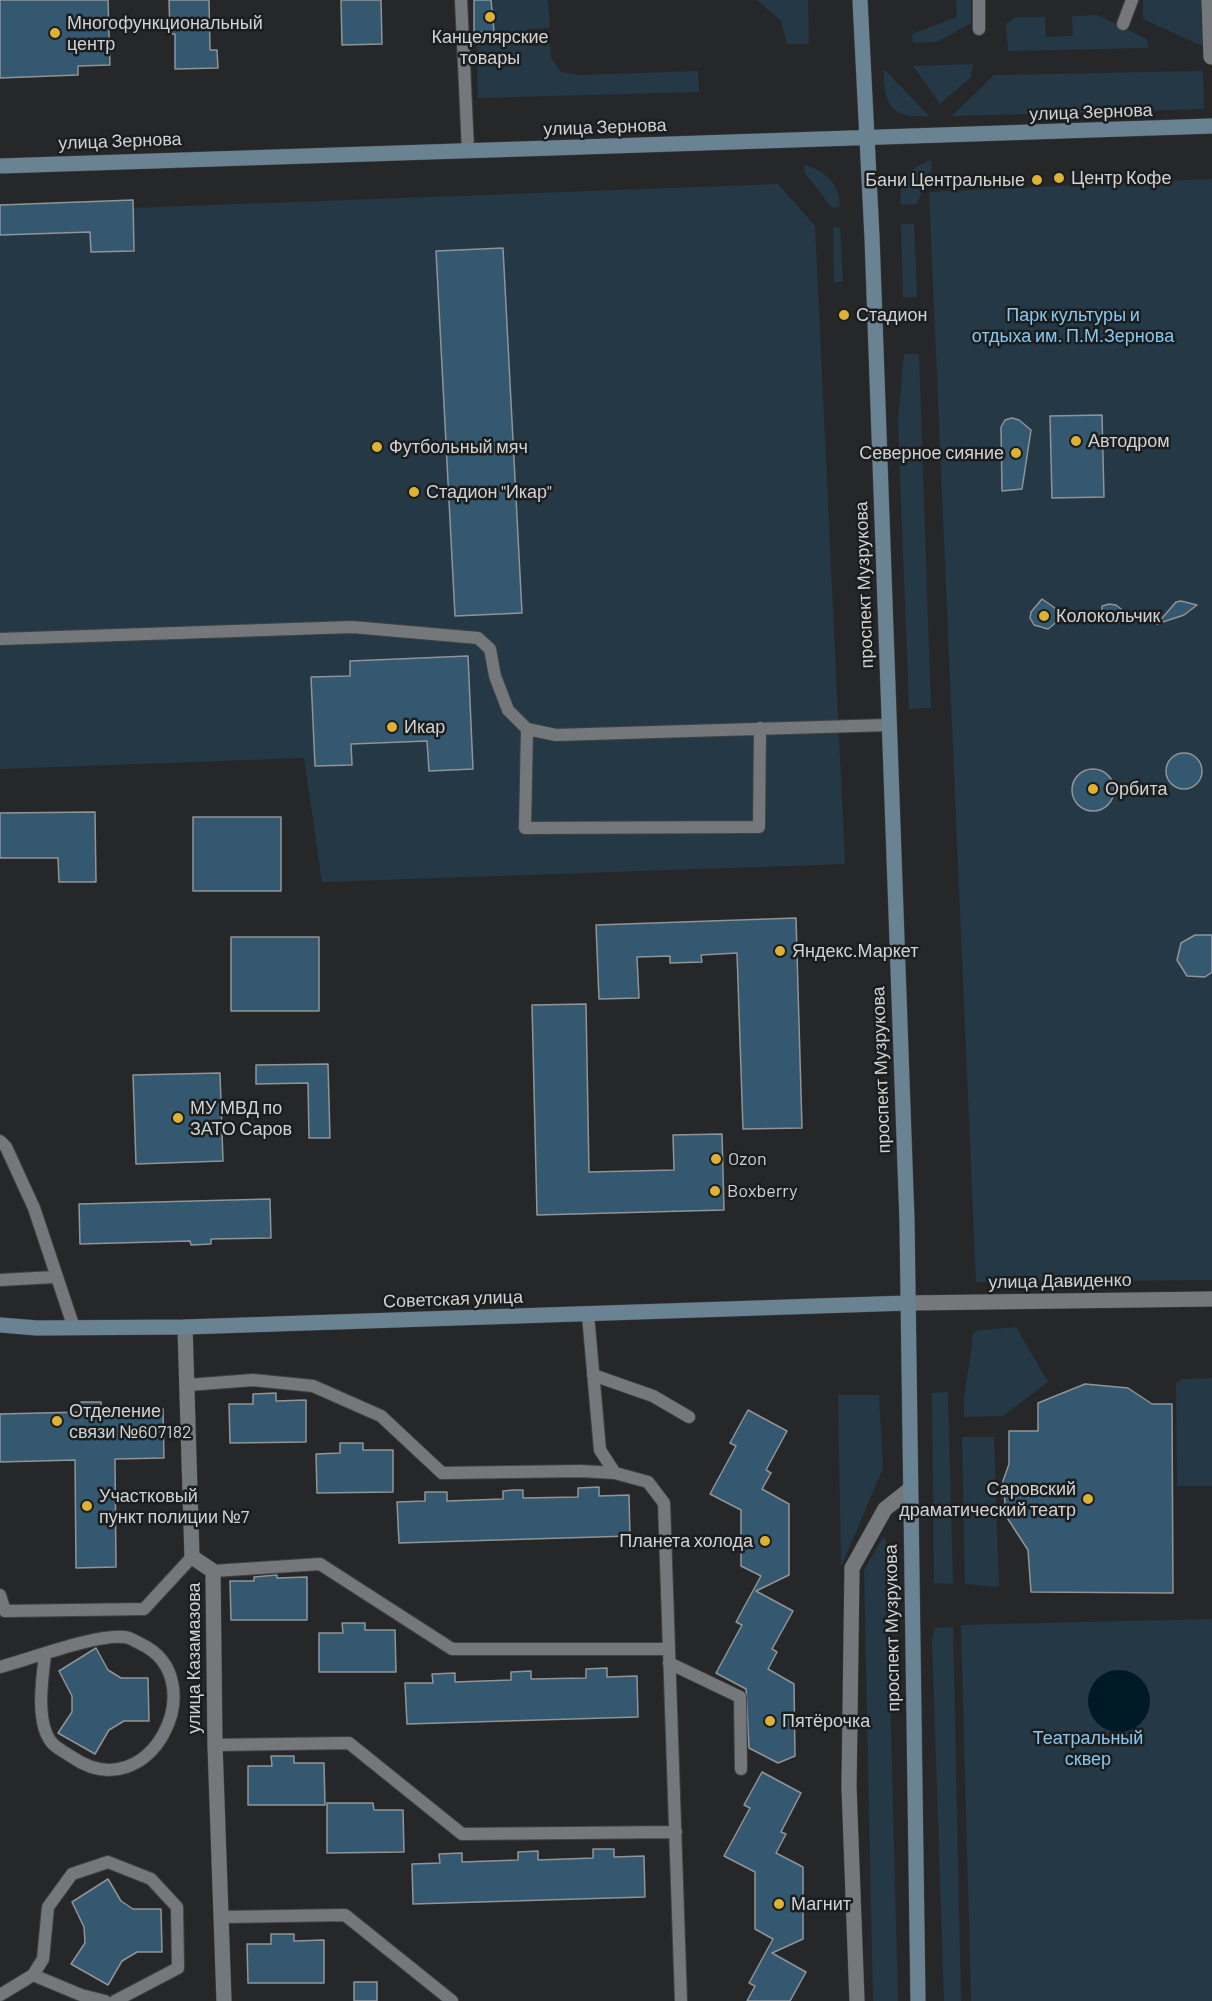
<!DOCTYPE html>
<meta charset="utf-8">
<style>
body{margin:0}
canvas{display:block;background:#252729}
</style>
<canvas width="1212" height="2001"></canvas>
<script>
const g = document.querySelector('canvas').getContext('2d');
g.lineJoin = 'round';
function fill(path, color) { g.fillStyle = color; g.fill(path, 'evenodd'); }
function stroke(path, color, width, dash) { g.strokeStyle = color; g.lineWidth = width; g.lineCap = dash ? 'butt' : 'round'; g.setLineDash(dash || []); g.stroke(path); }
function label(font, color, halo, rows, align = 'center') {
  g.font = font + ' Barlow,sans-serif'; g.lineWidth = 5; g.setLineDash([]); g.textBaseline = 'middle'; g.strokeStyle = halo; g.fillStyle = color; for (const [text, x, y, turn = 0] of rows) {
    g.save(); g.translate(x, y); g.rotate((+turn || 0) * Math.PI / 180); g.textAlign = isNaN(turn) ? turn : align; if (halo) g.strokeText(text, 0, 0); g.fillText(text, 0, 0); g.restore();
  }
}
fill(new Path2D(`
 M 476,0 L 548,0 L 550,28 L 527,29 L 527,42 L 550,43 L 551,58 L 561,72 L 579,75 L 698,71 L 699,92 L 478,98 Z
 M 757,0 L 808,0 L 809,44 L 787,44 L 781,21 Z
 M 956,0 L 971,0 L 971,23 L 937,42 L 913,43 L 912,34 L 957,17 Z
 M 1143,0 L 1201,0 L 1202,46 L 1143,19 Z
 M 1097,15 L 1147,39 L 1148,48 L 1008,51 L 1006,24 L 1015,17 L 1045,17 L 1046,37 L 1073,36 L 1072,16 Z
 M 973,64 L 971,77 L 940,104 L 913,66 Z
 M 884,69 L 929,116 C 891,119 883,104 884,69 Z
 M 1203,71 L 1204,109 L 952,116 L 994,75 Z
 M 931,160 L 932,168 L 917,204 L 901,205 C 899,178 907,170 931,160 Z
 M 804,165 C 826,170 839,184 840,207 L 832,208 L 805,173 Z
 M 1212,179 L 1212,1280 L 976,1282 L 929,192 Z
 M 778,184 L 815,226 L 845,864 L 322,882 L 304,758 L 0,769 L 0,213 Z
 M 901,224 L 914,224 L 917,297 L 903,297 Z
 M 833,227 L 840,228 L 843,282 L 834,282 Z
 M 904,354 L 919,354 L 931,708 L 909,709 L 898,422 Z
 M 1016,1327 L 1048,1382 L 1003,1416 L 964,1417 C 962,1387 972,1366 972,1335 L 976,1331 Z
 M 1212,1378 L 1212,1486 L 1177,1486 L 1176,1383 L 1182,1379 Z
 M 948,1392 L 953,1584 L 934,1583 L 932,1393 Z
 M 838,1395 L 879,1395 L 883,1468 L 841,1567 Z
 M 962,1437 L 994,1437 L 999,1587 L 965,1584 Z
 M 884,1536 L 886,1542 L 898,2001 L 873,2001 L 864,1570 Z
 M 1212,1619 L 1212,2001 L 971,2001 L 961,1625 Z
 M 953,1627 L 961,2001 L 944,2001 L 932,1639 L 935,1628 Z`), '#253845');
fill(new Path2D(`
 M1088 1701a31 31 0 1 1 62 0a31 31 0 1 1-62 0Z`), '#001929');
const building = new Path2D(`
 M 0,0 L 108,0 L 110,65 L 78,66 L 78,75 L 0,78 Z
 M 169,0 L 209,0 L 210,50 L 217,50 L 218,68 L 175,69 L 175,34 L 170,34 Z
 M 341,0 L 381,0 L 382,44 L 342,45 Z
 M 474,0 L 491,0 L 494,32 L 474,32 Z
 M 133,200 L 134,251 L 91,252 L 90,232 L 0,235 L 0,205 Z
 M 503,248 L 522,613 L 455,616 L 436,251 Z
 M 1102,415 L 1104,497 L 1052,498 L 1050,416 Z
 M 1012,418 L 1019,420 L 1031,430 L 1022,489 L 1002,491 L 1001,427 L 1005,420 Z
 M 1042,599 L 1055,608 L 1059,620 L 1048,629 L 1034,625 L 1030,618 L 1031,612 Z
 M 1181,601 L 1197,605 L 1184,615 L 1157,624 L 1176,602 Z
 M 1109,604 L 1116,605 L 1121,609 L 1123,616 L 1119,622 L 1102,623 L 1102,606 Z
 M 468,656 L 473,769 L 429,771 L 427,741 L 351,744 L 352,765 L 315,766 L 311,677 L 350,676 L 350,661 Z
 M1166 771a18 18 0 1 1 36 0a18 18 0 1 1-36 0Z
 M1072 790a21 21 0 1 1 42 0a21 21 0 1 1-42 0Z
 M 95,812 L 96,882 L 59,882 L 58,858 L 0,858 L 0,813 Z
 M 193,817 L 281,817 L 281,891 L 193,891 Z
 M 796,918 L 802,1128 L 743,1129 L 737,953 L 701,955 L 702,962 L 670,963 L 670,956 L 637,957 L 639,998 L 599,999 L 596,925 Z
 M 1195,935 L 1212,935 L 1212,972 L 1205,977 L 1187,976 L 1177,960 L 1181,943 Z
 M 231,937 L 319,937 L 319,1011 L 231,1011 Z
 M 586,1004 L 589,1172 L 674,1170 L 673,1135 L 722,1134 L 724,1210 L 537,1215 L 532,1005 Z
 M 328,1064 L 330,1138 L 309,1138 L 308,1083 L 256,1084 L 256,1065 Z
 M 220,1073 L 223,1161 L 136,1164 L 133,1075 Z
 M 270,1199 L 271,1238 L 211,1239 L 211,1244 L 191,1245 L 190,1241 L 80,1244 L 79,1204 Z
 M 1085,1384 L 1128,1388 L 1152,1404 L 1172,1404 L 1173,1593 L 1031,1592 L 1028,1550 L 1006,1516 L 1003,1481 L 1009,1464 L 1009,1431 L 1038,1431 L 1038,1403 Z
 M 276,1393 L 276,1401 L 306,1400 L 306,1442 L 230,1443 L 229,1404 L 253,1404 L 253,1394 Z
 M 81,1402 L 101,1402 L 101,1411 L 163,1409 L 164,1458 L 115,1459 L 116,1567 L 76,1568 L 75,1460 L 0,1462 L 0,1414 L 81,1412 Z
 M 748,1410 L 787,1431 L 766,1470 L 771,1473 L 762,1489 L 789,1504 L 789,1575 L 756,1591 L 793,1611 L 772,1649 L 777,1652 L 768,1669 L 794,1684 L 795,1756 L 778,1763 L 749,1748 L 746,1689 L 716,1673 L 742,1625 L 736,1622 L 761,1576 L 741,1566 L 741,1510 L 710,1494 L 736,1446 L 730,1443 Z
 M 340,1443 L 363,1443 L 363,1450 L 393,1450 L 393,1492 L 317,1493 L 316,1454 L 340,1453 Z
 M 599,1487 L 599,1496 L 629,1495 L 630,1536 L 399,1543 L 397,1502 L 425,1501 L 425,1492 L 447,1492 L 447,1501 L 503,1499 L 503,1491 L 513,1490 L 523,1490 L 523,1498 L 578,1497 L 578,1488 Z
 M 277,1575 L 277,1578 L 307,1577 L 307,1620 L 231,1620 L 230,1581 L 254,1581 L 254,1577 Z
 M 342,1623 L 365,1623 L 365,1630 L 395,1630 L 396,1672 L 319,1672 L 319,1633 L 343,1633 Z
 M 96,1648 L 108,1670 L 121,1678 L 148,1678 L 149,1721 L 124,1721 L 109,1730 L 95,1754 L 58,1733 L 72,1712 L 72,1696 L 59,1671 Z
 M 607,1668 L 607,1677 L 637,1676 L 638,1717 L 407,1724 L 405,1683 L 433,1683 L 432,1674 L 455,1673 L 455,1682 L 511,1680 L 511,1672 L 531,1671 L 531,1679 L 586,1678 L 586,1669 Z
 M 271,1756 L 294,1756 L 294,1763 L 324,1763 L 325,1805 L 248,1805 L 248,1766 L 272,1766 Z
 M 762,1772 L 801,1793 L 781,1832 L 786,1834 L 776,1853 L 803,1867 L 803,1939 L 772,1953 L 806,1972 L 790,2001 L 747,2001 L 755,1986 L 749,1983 L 773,1939 L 755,1929 L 755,1872 L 724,1856 L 750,1808 L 744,1805 Z
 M 327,1803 L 373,1803 L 374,1810 L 403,1810 L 404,1852 L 327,1853 Z
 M 593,1849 L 614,1849 L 614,1857 L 644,1856 L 645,1897 L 413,1904 L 412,1864 L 440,1863 L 439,1854 L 462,1853 L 462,1862 L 518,1860 L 518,1852 L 538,1851 L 538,1860 L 593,1858 Z
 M 108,1879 L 121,1901 L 133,1909 L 161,1909 L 162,1952 L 137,1952 L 122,1961 L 108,1985 L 71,1964 L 85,1943 L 84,1927 L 72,1902 Z
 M 271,1934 L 294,1934 L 294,1941 L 324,1940 L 324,1983 L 248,1983 L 247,1944 L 271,1944 Z
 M 354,1982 L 377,1982 L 377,2001 L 354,2001 Z`);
fill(building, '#345870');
stroke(building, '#919496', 1.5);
const lane = new Path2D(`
 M 461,0 L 468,150
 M 979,0 L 979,29
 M 1123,24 L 1132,0
 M 0,639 L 352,627 L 478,638 L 490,649 L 495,676 L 508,710 L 527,729 L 556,735 L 888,725
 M 527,729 L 525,828 L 759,827 L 760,728
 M 0,1141 L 6,1147 L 34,1208 L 74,1328
 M 0,1280 L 54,1277
 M 588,1315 L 600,1450 L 615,1473 L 648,1482 L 664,1503 L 681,2001
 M 593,1375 L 653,1396 L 689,1417
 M 188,1385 L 253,1380 L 313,1386 L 381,1416 L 442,1473 L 580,1471 L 615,1473
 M 213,1571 L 320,1564 L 452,1649 L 669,1649
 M 0,1595 L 5,1611 L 144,1609 L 192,1557
 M 669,1663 L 740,1697 L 741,1769
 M 0,1667 C 30,1659 96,1634 124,1637 C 130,1637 136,1642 141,1644 C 215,1679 150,1811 72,1757 C 66,1753 58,1749 53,1744 C 35,1725 42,1679 45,1655
 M 215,1745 L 349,1743 L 462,1834 L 676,1832
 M 223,1917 L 345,1915 L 452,2001
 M 33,1975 L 81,1995 L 105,2001
 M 0,1995 L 33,1975 L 43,1959 L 48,1907 L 72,1874 L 108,1862 L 151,1879 L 177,1907 L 178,1968 L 115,2001`);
const street = new Path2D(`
 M 1209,0 L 1211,57
 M 908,1303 L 1212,1299
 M 185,1327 L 192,1557 L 213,1571 L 215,1745 L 224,2001
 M 857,2001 L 849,1787 L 852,1568 L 885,1509 L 909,1490`);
const secondary = new Path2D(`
 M 860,0 L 872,237 L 907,1221 L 918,2001
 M 0,166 C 404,150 808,143 1212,126
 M 0,1325 L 37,1328 L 185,1327 L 908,1303`);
stroke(lane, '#404243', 14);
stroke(street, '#404243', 16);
stroke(secondary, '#404243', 16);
stroke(lane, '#75787a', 12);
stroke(street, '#75787a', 15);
stroke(secondary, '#698393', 15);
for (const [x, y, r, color] of [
 [490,17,6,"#ddb133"],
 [55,33,6,"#ddb133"],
 [1059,178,6,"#ddb133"],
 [1037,180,6,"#ddb133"],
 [844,315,6,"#ddb133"],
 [1076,441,6,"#ddb133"],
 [377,447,6,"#ddb133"],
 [1016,453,6,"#ddb133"],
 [414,492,6,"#ddb133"],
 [1044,616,6,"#ddb133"],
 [392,727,6,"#ddb133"],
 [1093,789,6,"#ddb133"],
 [780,951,6,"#ddb133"],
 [178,1118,6,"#ddb133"],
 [716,1159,6,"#ddb133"],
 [715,1191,6,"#ddb133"],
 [57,1421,6,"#ddb133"],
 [1088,1499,6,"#ddb133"],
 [87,1506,6,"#ddb133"],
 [765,1541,6,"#ddb133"],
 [770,1721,6,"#ddb133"],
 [779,1904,6,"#ddb133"]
]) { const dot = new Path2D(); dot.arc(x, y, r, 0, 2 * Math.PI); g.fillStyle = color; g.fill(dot); stroke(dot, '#1b1e1f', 2); }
label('18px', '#d0d2d3', '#1b1e1f', [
 ["Многофункциональный",67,23],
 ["центр",67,44],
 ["Канцелярские",490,37,"center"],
 ["товары",490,58,"center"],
 ["Центр Кофе",1071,178],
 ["Бани Центральные",1025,180,"right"],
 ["Стадион",856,315],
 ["Автодром",1088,441],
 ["Футбольный мяч",389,447],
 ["Северное сияние",1004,453,"right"],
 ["Стадион \"Икар\"",426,492],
 ["Колокольчик",1056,616],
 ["Икар",404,727],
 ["Орбита",1105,789],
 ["Яндекс.Маркет",792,951],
 ["МУ МВД по",190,1108],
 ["ЗАТО Саров",190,1129],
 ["Ozon",728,1159],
 ["Boxberry",727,1191],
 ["Отделение",69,1411],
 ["связи №607182",69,1432],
 ["Саровский",1076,1489,"right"],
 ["драматический театр",1076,1510,"right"],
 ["Участковый",99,1496],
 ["пункт полиции №7",99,1517],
 ["Планета холода",753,1541,"right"],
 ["Пятёрочка",782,1721],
 ["Магнит",791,1904]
], 'left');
label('18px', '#d0d2d3', '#1b1e1f', [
 ["улица Зернова",1091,112,-2],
 ["улица Зернова",605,127,-2],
 ["улица Зернова",120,141,-2],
 ["проспект Музрукова",864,585,-92],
 ["проспект Музрукова",881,1070,-92],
 ["улица Давиденко",1060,1281,-1],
 ["Советская улица",453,1299,-2],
 ["проспект Музрукова",892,1628,-91],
 ["улица Казамазова",194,1658,-90]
]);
label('18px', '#88c6f0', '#1b1e1f', [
 ["Парк культуры и",1073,315],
 ["отдыха им. П.М.Зернова",1073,336],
 ["Театральный",1088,1738],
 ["сквер",1088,1759]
]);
</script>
